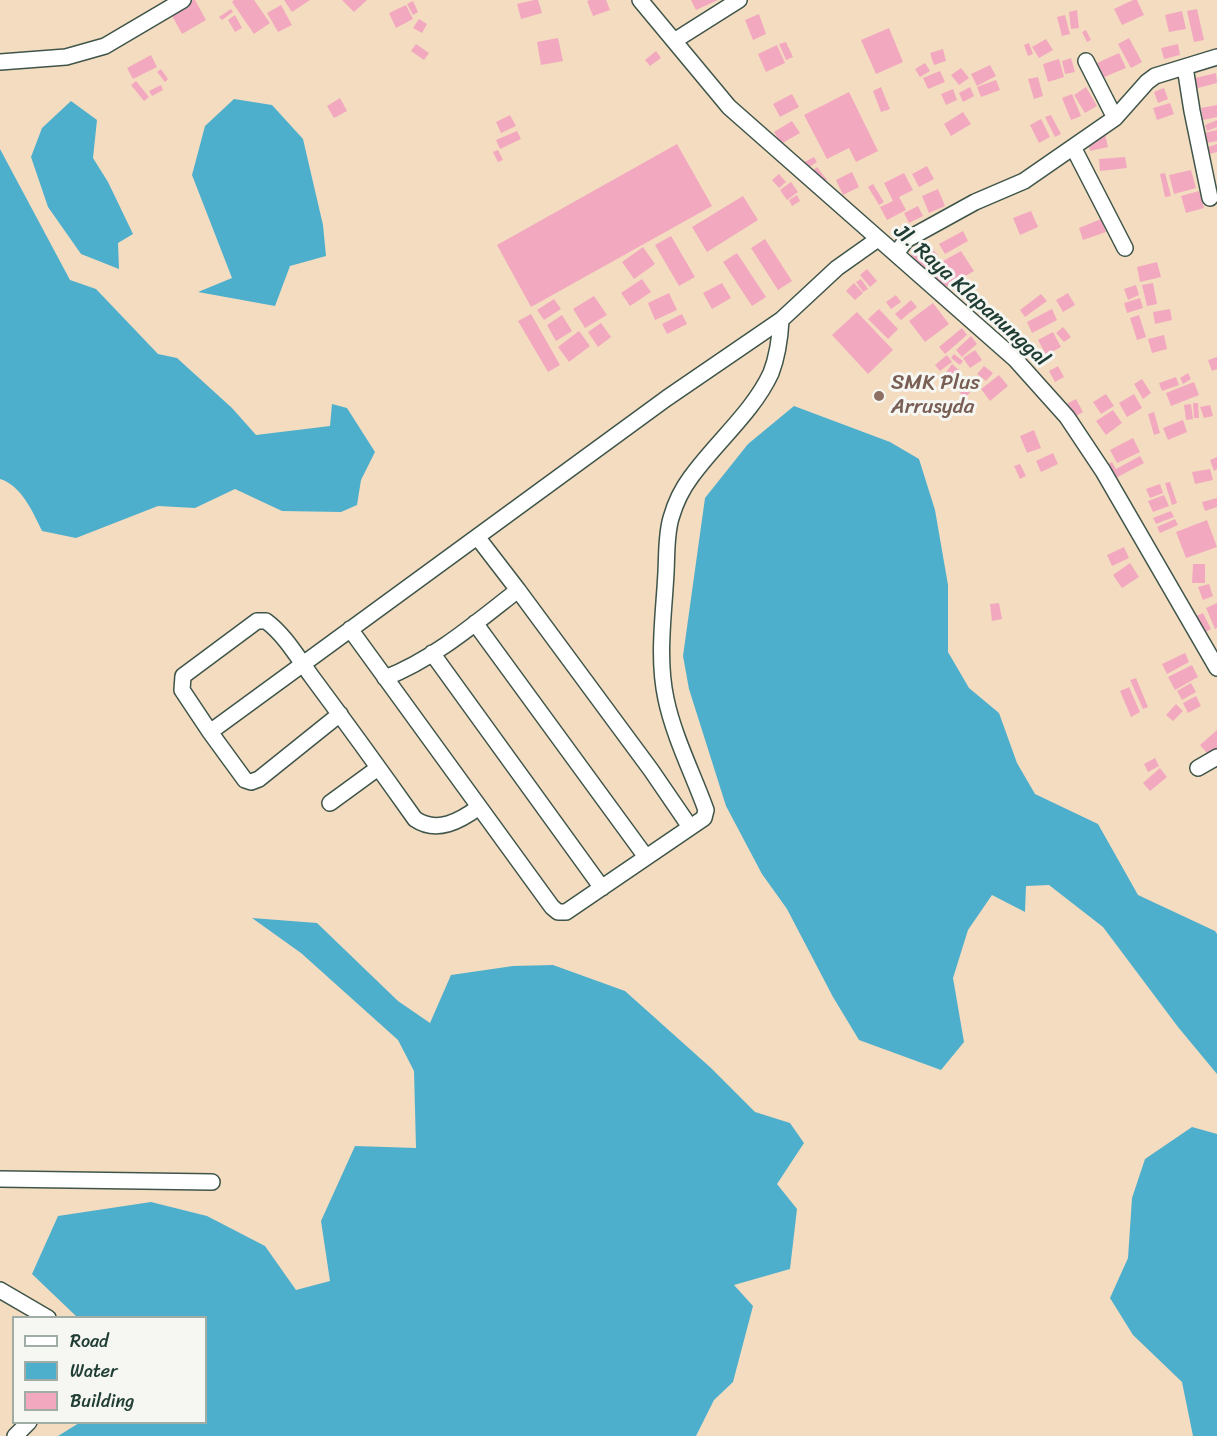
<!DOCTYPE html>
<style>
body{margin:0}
#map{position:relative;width:1217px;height:1436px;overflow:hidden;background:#f4dcc0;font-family:Sriracha,sans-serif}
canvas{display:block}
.legend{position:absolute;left:12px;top:1316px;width:195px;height:108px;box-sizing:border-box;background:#f6f6f2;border:2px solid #a0aca6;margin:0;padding:8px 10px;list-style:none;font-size:18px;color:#1f3d34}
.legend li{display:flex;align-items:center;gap:12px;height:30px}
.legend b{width:30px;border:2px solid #a0aca6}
</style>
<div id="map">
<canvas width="1217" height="1436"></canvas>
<ul class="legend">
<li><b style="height:8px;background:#fff"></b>Road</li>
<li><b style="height:16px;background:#4eafcd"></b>Water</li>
<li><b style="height:16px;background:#f2a9c0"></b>Building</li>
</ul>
</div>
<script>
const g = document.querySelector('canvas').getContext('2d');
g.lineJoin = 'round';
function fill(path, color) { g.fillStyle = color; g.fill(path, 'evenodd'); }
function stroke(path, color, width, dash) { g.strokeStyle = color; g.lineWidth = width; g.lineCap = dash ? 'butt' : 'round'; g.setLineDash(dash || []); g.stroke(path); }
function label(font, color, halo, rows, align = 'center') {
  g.font = font + ' Sriracha,sans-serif'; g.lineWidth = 6; g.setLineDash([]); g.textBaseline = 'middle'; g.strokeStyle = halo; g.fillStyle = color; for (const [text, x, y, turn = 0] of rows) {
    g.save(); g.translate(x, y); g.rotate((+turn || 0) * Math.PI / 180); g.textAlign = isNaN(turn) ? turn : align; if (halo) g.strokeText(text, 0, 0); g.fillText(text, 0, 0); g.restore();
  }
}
fill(new Path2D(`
 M 234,99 L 272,105 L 303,139 L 323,225 L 326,256 L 290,266 L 275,306 L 198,292 L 232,278 L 192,175 L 205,126 Z
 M 71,101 L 97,120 L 93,158 L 108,182 L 133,234 L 118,243 L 119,269 L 81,254 L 48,207 L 31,157 L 42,128 Z
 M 0,149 L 70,280 L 96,289 L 158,354 L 177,358 L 232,408 L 256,435 L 330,426 L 332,404 L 347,408 L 375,452 L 361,480 L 357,505 L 341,512 L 282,511 L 235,489 L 195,508 L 158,506 L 76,538 L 42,531 C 33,512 21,485 0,479 Z
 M 794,406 L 890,442 L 919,459 L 935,510 L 948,585 L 948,652 L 969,688 L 999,713 L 1017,763 L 1035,794 L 1098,824 L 1138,895 L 1215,931 L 1217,934 L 1217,1074 L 1178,1027 L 1103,927 L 1049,885 L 1026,886 L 1025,912 L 992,895 L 968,930 L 953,978 L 964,1042 L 941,1070 L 859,1040 L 833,997 L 787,909 L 762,874 L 726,806 L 689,689 L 683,656 L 705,498 L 748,444 Z
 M 252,918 L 317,923 L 398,1001 L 430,1023 L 451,975 L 513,966 L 553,965 L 625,991 L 711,1068 L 755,1112 L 790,1123 L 804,1143 L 777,1184 L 797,1209 L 790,1269 L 734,1285 L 753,1306 L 733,1382 L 714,1400 L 696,1436 L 58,1436 L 79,1423 L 206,1422 L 206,1318 L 77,1317 L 32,1274 L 58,1216 L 151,1202 L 207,1216 L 265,1246 L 296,1290 L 330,1281 L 321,1221 L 355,1146 L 416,1148 L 414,1071 L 398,1040 L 301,953 Z
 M 1192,1127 L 1217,1134 L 1217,1436 L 1193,1436 L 1182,1382 L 1133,1335 L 1110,1298 L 1128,1258 L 1132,1198 L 1145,1159 Z`), '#4eafcd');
fill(new Path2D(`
 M 190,0 L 195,0 L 206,20 L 182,34 L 170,12 Z
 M 234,0 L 254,0 L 270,23 L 254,34 L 232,2 Z
 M 284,0 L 310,0 L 292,12 Z
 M 342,0 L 367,0 L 354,12 Z
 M 534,0 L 538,0 L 542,13 L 521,19 L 517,4 Z
 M 590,0 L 606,0 L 610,10 L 593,16 L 587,1 Z
 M 691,0 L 718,0 L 696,10 Z
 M 1133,0 L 1137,0 L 1144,15 L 1122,25 L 1114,9 Z
 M 413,1 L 418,12 L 413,15 L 407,4 Z
 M 281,5 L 292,25 L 278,32 L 267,13 Z
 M 406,5 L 413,19 L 396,28 L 389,13 Z
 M 231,9 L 233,12 L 222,20 L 219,17 Z
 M 1197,9 L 1204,40 L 1194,42 L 1187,11 Z
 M 1077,10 L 1079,28 L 1071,29 L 1069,12 Z
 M 1182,11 L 1186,29 L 1169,32 L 1165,15 Z
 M 759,14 L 766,34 L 753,40 L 745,20 Z
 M 235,15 L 242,28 L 235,32 L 228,20 Z
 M 1065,15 L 1070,34 L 1062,36 L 1057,17 Z
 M 419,19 L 427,24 L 422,33 L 413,28 Z
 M 889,28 L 903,62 L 876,74 L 861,40 Z
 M 1086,30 L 1091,40 L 1087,42 L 1082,32 Z
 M 558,38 L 563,61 L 541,65 L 537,42 Z
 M 1129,38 L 1142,62 L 1131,68 L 1118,44 Z
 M 1046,39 L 1053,50 L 1039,58 L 1032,47 Z
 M 786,42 L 793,57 L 786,60 L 779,44 Z
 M 1029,43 L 1033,54 L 1028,56 L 1024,45 Z
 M 416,44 L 429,53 L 424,60 L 411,51 Z
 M 1178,44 L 1180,55 L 1164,59 L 1161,48 Z
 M 777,45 L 785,63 L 766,72 L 758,54 Z
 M 943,49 L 946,61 L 934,65 L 930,53 Z
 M 656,51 L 661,58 L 650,66 L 645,60 Z
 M 1119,53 L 1126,68 L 1102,78 L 1095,64 Z
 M 151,55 L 157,67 L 133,79 L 127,68 Z
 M 1071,58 L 1075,72 L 1065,74 L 1062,61 Z
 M 1059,59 L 1064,77 L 1048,82 L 1043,64 Z
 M 925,63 L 930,71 L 920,77 L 915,69 Z
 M 990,65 L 996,76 L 977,86 L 971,74 Z
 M 961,68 L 969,78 L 959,85 L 951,75 Z
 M 161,69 L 168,79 L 165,82 L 157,72 Z
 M 940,71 L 945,82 L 928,89 L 923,78 Z
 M 1216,73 L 1217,83 L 1194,89 L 1191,79 Z
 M 1038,77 L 1043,96 L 1034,99 L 1028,79 Z
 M 996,80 L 1000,90 L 981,97 L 977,87 Z
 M 136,81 L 149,97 L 144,101 L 131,85 Z
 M 161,85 L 163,90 L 152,96 L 149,91 Z
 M 881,87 L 890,109 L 881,112 L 873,91 Z
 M 970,87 L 974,96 L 963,102 L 959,93 Z
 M 1086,87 L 1097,106 L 1085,113 L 1074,95 Z
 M 1164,88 L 1168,99 L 1158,103 L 1154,92 Z
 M 953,89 L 957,100 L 946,105 L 941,94 Z
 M 849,92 L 878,151 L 856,162 L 849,148 L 827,159 L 804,115 Z
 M 792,94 L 799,107 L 780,117 L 773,104 Z
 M 1072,94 L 1081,116 L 1071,120 L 1062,98 Z
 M 340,98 L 347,111 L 334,118 L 327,106 Z
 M 1170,103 L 1174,114 L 1157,120 L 1153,108 Z
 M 1217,105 L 1217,117 L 1203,120 L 1201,108 Z
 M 963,112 L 971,124 L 951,136 L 944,124 Z
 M 510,115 L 516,126 L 501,133 L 496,122 Z
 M 1051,115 L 1061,134 L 1055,137 L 1045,117 Z
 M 1041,119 L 1050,137 L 1039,143 L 1030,125 Z
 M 1217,120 L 1217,127 L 1207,131 L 1205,125 Z
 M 792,121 L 800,133 L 781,144 L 774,132 Z
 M 1217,130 L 1217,141 L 1207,143 L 1204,133 Z
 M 517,131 L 521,139 L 500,149 L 496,140 Z
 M 1105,134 L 1108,147 L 1090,151 L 1087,138 Z
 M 677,144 L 712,206 L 531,307 L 497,245 Z
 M 1217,144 L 1217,152 L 1210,154 L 1208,147 Z
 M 498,150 L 503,160 L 498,162 L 493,152 Z
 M 814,157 L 817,162 L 805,170 L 801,164 Z
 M 1125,157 L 1127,168 L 1100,171 L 1099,159 Z
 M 927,166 L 934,179 L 919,187 L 912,174 Z
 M 817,167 L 827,180 L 819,187 L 809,174 Z
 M 1191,170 L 1196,188 L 1174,194 L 1169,175 Z
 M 852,172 L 859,187 L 843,195 L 836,180 Z
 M 904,173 L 913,190 L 899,197 L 906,210 L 887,220 L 880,207 L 893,201 L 884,183 Z
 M 1165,173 L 1171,196 L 1165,197 L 1160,174 Z
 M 779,174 L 786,182 L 779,188 L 772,180 Z
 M 791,182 L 798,192 L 787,200 L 780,190 Z
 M 873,184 L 884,202 L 879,205 L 868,187 Z
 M 938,189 L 945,206 L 929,213 L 922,196 Z
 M 1199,191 L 1204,208 L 1186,213 L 1181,196 Z
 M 797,195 L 800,201 L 792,206 L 789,200 Z
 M 743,196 L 758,220 L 707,252 L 692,227 Z
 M 918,206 L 923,216 L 909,223 L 904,213 Z
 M 1031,211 L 1038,227 L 1020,235 L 1013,218 Z
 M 1101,219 L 1106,232 L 1083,240 L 1079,228 Z
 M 963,231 L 968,241 L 945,254 L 939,244 Z
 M 671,236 L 695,277 L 679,286 L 655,245 Z
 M 765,239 L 792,281 L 778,290 L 751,248 Z
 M 925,242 L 938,255 L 924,268 L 911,255 Z
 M 643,247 L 655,264 L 634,279 L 622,262 Z
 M 961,251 L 974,271 L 939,291 L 927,270 Z
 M 737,253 L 766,297 L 752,306 L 723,262 Z
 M 1157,262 L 1161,277 L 1140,282 L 1137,267 Z
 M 867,269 L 877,281 L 870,287 L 860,275 Z
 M 642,279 L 651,292 L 630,306 L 621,293 Z
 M 861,279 L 868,289 L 863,292 L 856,282 Z
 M 722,283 L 731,298 L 712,309 L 703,293 Z
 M 854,283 L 863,293 L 855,300 L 846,291 Z
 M 1153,283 L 1157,304 L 1147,306 L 1142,285 Z
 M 1136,285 L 1139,295 L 1128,300 L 1124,289 Z
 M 669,293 L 677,310 L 655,320 L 648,303 Z
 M 1068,293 L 1075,305 L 1063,312 L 1056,300 Z
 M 1041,294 L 1047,301 L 1025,317 L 1020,310 Z
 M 896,295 L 901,302 L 891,309 L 886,302 Z
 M 594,296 L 607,315 L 585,328 L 573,309 Z
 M 1140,298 L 1143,308 L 1127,313 L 1124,303 Z
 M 554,299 L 561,309 L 544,320 L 537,310 Z
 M 911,300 L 917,307 L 901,320 L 895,314 Z
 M 933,303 L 949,324 L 925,342 L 909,321 Z
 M 879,309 L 898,329 L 888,339 L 868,319 Z
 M 1052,309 L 1057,320 L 1032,333 L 1027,322 Z
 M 1170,309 L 1172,320 L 1155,324 L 1153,312 Z
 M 857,312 L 893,350 L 868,374 L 832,335 Z
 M 531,314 L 560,365 L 548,372 L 518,321 Z
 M 682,314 L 687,324 L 667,334 L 662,324 Z
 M 562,315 L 572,331 L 556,341 L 547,325 Z
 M 1139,315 L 1146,337 L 1137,340 L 1130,318 Z
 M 601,323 L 611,337 L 598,347 L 588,332 Z
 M 1063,327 L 1071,337 L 1064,342 L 1056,333 Z
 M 962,328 L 967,335 L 945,354 L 939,347 Z
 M 579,331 L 590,346 L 569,362 L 558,347 Z
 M 1053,332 L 1061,347 L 1046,355 L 1038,340 Z
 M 1164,335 L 1167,349 L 1152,353 L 1148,339 Z
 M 971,336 L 977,344 L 962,357 L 956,350 Z
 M 975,350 L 982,360 L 970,368 L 963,358 Z
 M 954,354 L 963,361 L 960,365 L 951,358 Z
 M 947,355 L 952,362 L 940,371 L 935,365 Z
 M 1217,357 L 1217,369 L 1212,371 L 1208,360 Z
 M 952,364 L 960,371 L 952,381 L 944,375 Z
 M 984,366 L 993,373 L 986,381 L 977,374 Z
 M 1058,366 L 1064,377 L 1055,382 L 1049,371 Z
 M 1188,373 L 1191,379 L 1183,384 L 1180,378 Z
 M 999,375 L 1008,386 L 990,401 L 981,389 Z
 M 974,377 L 979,383 L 973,388 L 967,382 Z
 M 1176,377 L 1179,385 L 1162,391 L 1159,383 Z
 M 1142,379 L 1151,393 L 1143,399 L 1134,384 Z
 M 1194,382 L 1199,395 L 1171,406 L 1166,393 Z
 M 964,386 L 970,393 L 964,398 L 958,390 Z
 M 1106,394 L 1114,406 L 1101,414 L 1093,402 Z
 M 1134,394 L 1142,408 L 1127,417 L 1119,403 Z
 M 1076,399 L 1083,412 L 1071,419 L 1063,406 Z
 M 1193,403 L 1198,403 L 1199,418 L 1194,418 Z
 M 1191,404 L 1193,419 L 1186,420 L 1184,405 Z
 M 1210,405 L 1213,416 L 1204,418 L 1200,407 Z
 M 1113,410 L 1122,423 L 1106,435 L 1096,421 Z
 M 1154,412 L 1160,433 L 1154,435 L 1148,414 Z
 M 1183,420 L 1187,432 L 1168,440 L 1163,428 Z
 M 1034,430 L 1041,448 L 1027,453 L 1020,436 Z
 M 1133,438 L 1140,452 L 1117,463 L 1110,450 Z
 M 1053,453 L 1058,464 L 1041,472 L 1036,461 Z
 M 1140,456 L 1144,463 L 1114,479 L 1106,465 L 1112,462 L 1116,469 Z
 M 1217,457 L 1217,469 L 1214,471 L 1210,460 Z
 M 1020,464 L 1026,476 L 1020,479 L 1014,466 Z
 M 1210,469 L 1213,480 L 1195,484 L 1192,472 Z
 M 1170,482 L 1177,503 L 1172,505 L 1165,483 Z
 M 1160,484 L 1163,493 L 1150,498 L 1146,489 Z
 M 1164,495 L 1169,506 L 1153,512 L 1148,501 Z
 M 1217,498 L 1217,507 L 1205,511 L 1202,502 Z
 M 1171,511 L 1174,517 L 1156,524 L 1153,518 Z
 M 1175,519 L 1178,525 L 1160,533 L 1157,527 Z
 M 1207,520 L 1217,547 L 1186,558 L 1176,532 Z
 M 1124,547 L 1129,558 L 1112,566 L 1107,555 Z
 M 1130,563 L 1139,577 L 1122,588 L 1113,575 Z
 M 1193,564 L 1205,564 L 1205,583 L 1192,583 Z
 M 1209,584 L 1213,596 L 1203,600 L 1198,587 Z
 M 999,603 L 1002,619 L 992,621 L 990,604 Z
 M 1217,603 L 1217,628 L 1215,629 L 1206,608 Z
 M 1203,613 L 1211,629 L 1200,635 L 1192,618 Z
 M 1185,653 L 1189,662 L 1167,674 L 1162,664 Z
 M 1192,665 L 1198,677 L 1175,690 L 1168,677 Z
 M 1136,678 L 1148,707 L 1143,709 L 1130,680 Z
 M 1191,683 L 1196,692 L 1182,700 L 1177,691 Z
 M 1129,687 L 1140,712 L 1131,717 L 1120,691 Z
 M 1196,696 L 1201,706 L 1188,713 L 1183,703 Z
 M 1176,704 L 1183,711 L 1173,721 L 1166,715 Z
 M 1217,730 L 1217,755 L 1212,759 L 1200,745 Z
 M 1155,758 L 1159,766 L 1148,772 L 1144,764 Z
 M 1160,768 L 1167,777 L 1150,791 L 1143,783 Z`), '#f2a9c0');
const minor = new Path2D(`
 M 640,0 L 729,107 L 1015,359 L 1067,417 L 1103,471 L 1217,668
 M 674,41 L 739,0
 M 1086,61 L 1115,118
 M 0,62 L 66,57 L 105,46 L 183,0
 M 1185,67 L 1192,111 L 1210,198
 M 1073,147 L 1125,248
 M 896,254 L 906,240 L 975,202 L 1024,181 L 1115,118 L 1147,82 L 1155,76 L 1217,57
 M 478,538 L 518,590
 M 475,623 L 646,857
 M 350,629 L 552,907 L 558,912 L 566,912 L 704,818 L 706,810 C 693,774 674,737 666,699 C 657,657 664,614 666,572 C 667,554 666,535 671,518 C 675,504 682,489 691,477 C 716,442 753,412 771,373 C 778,355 780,338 781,320
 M 432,653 L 602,888
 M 385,678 C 434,659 477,622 518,590 L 651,770 L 690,827
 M 340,714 L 259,779 L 251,782 L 245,780 L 210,732 L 182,690 L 183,676 L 257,621 L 266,621 C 285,635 298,658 312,677 C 347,724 381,771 415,819 C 437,834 460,821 479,807
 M 210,732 L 667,398 L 781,320 L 837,268 L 878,239
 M 1198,768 L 1217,757
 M 330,803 L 378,768
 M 0,1179 L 212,1182
 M 0,1290 L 48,1318
 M 15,1436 L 29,1422`);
stroke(minor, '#3f5549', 18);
stroke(minor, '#fff', 15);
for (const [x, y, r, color] of [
 [879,396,6,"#8d6e63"]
]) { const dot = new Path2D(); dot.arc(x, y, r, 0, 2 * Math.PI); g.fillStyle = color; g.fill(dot); stroke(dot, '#f6f6f2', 2); }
label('21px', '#1f3d34', '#f6f6f2', [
 ["Jl. Raya Klapanunggal",971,296,42]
]);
label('21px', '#785e54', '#f6f6f2', [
 ["SMK Plus",891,384],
 ["Arrusyda",891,408]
], 'left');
</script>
